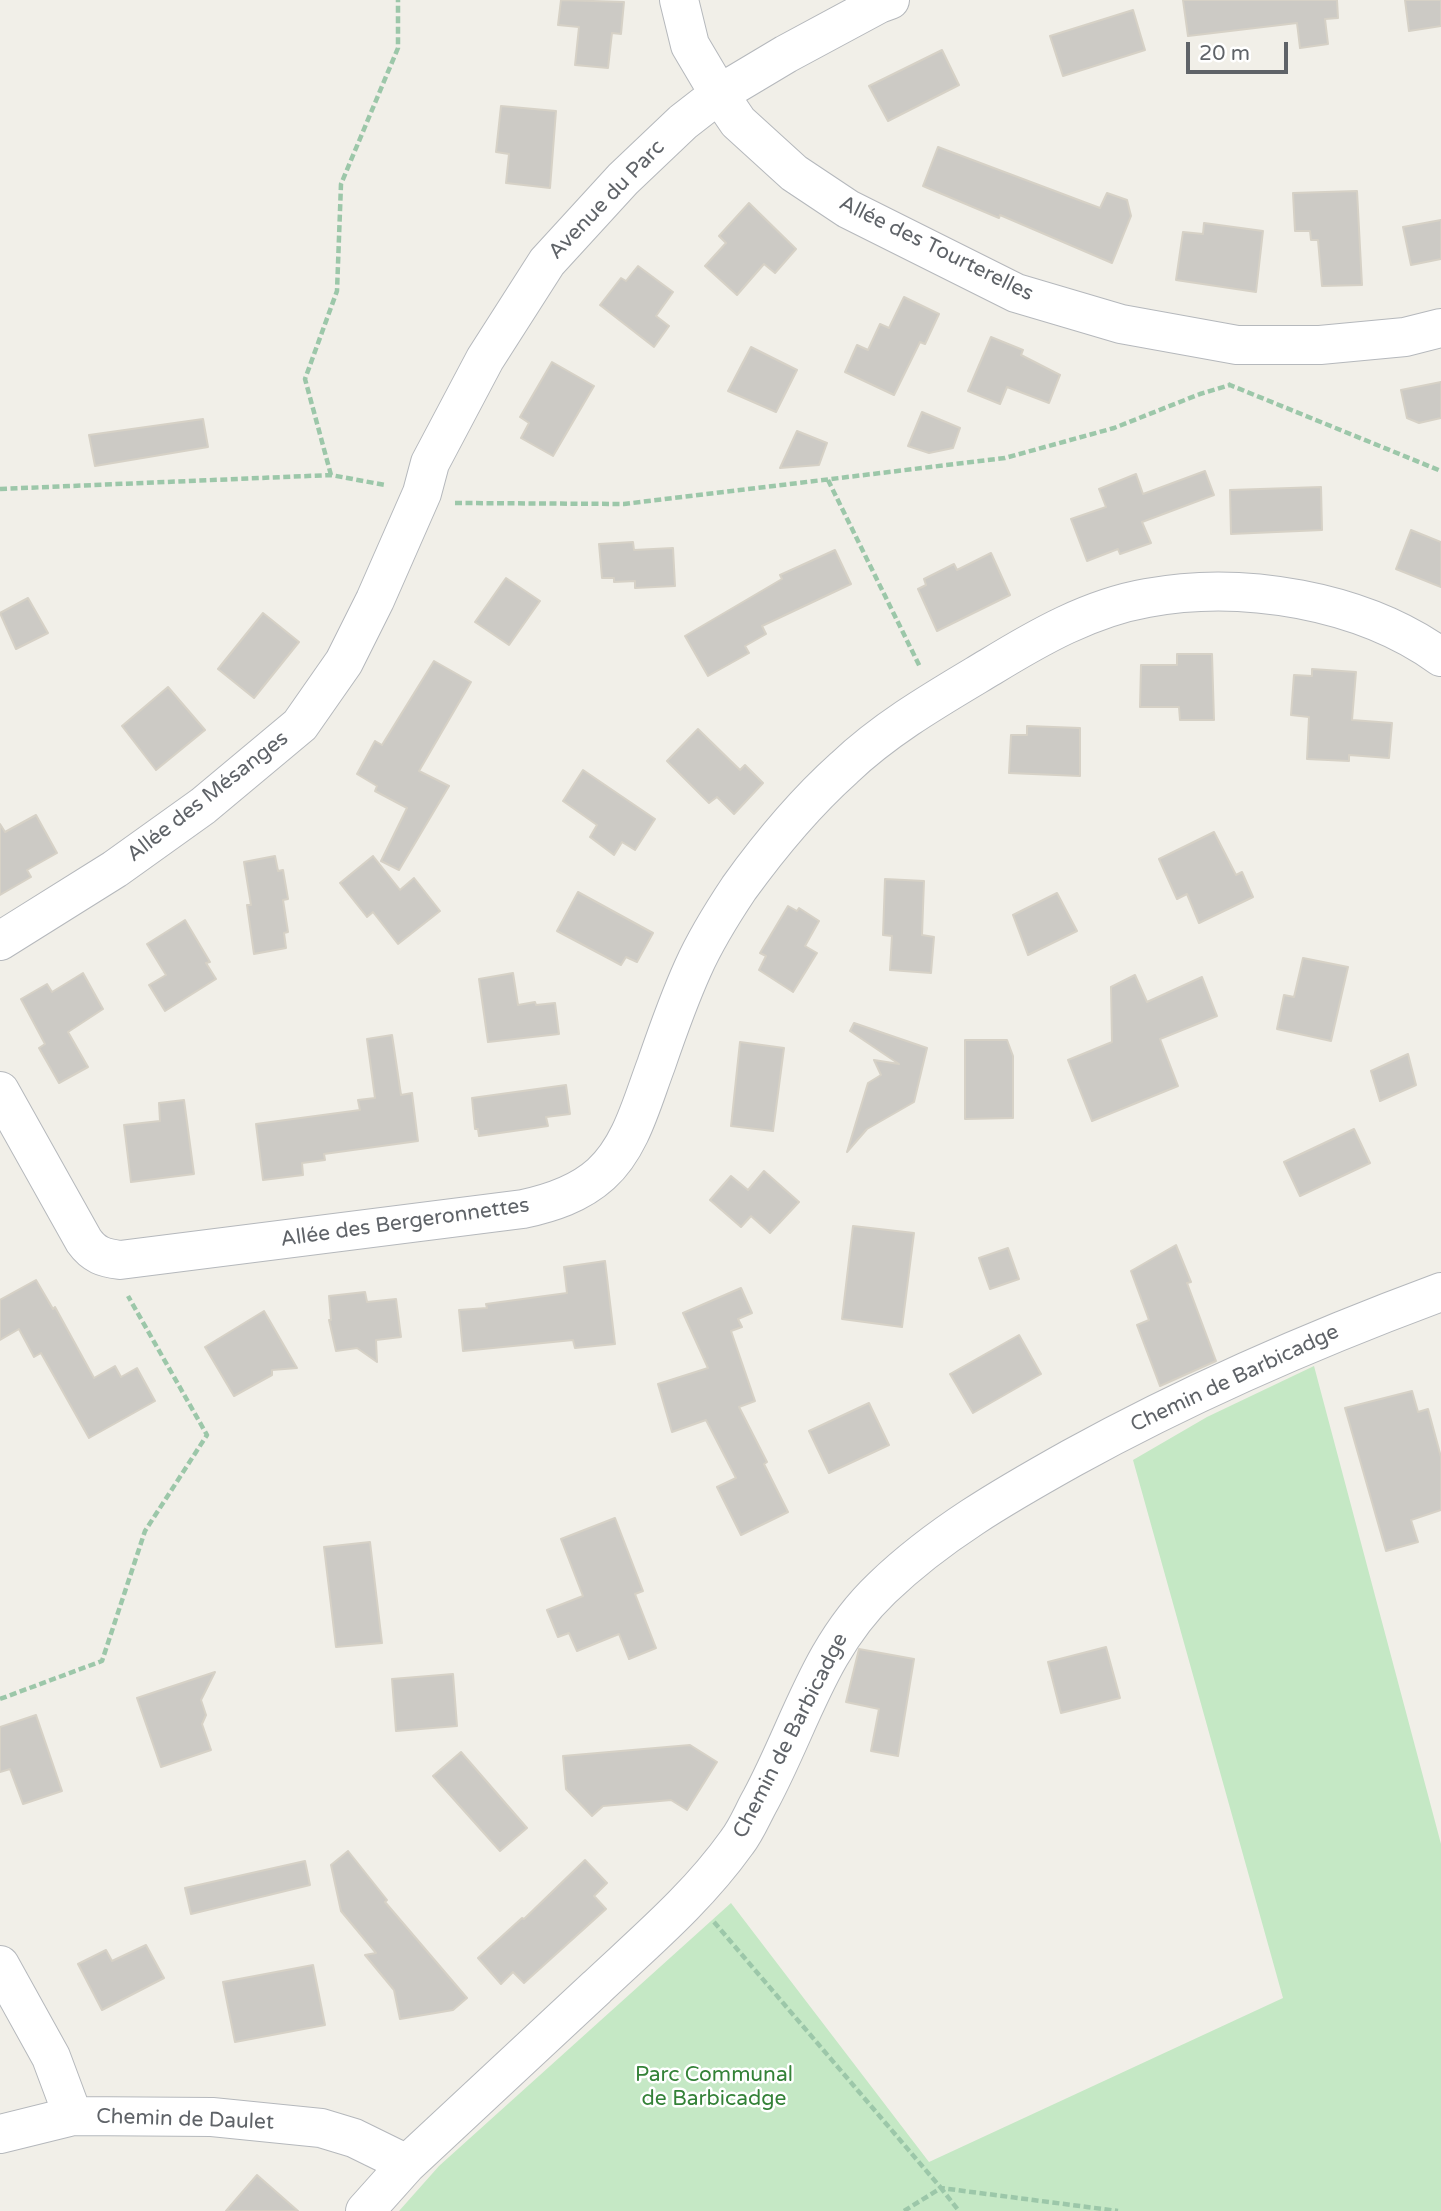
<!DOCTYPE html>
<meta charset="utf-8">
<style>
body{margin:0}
#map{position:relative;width:1441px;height:2211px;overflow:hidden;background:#f1efe8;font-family:"Varela Round",sans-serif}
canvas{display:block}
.scale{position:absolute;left:1186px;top:42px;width:102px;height:32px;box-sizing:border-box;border:4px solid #5f6368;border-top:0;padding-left:9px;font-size:21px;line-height:24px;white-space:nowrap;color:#5f6368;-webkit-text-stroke:5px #fff;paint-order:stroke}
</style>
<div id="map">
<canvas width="1441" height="2211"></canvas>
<div class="scale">20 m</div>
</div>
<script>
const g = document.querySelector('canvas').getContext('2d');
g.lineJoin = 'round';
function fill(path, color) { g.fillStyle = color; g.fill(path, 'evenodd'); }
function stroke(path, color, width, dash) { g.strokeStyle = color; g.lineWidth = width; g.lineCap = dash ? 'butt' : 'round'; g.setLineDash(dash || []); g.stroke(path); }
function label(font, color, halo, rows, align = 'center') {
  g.font = font + ' "Varela Round",sans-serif'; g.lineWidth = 5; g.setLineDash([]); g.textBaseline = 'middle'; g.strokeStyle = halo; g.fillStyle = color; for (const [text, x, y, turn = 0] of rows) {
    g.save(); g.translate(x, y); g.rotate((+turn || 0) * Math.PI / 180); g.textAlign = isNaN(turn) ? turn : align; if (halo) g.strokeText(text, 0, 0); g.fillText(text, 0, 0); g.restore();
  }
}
fill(new Path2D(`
 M 1314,1366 L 1441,1844 L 1441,2211 L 399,2211 L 439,2166 L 731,1903 L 929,2162 L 1283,1998 L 1133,1460 L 1207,1417 Z`), '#c5e8c5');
const building = new Path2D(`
 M 561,0 L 624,2 L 621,34 L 612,33 L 608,68 L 575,65 L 579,27 L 558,25 Z
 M 1183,0 L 1337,0 L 1338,18 L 1325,19 L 1328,44 L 1300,48 L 1297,23 L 1188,36 Z
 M 1405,0 L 1441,0 L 1441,26 L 1409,31 Z
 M 1133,10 L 1145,50 L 1063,76 L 1050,36 Z
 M 942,50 L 959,85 L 888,121 L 869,86 Z
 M 501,106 L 556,111 L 550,188 L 506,183 L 509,154 L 496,152 Z
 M 938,147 L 1100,208 L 1107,193 L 1127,200 L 1131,216 L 1112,263 L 1000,215 L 999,218 L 923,186 Z
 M 1357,191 L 1362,285 L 1322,286 L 1318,240 L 1311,240 L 1310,231 L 1295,231 L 1293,193 Z
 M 749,203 L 796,249 L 775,273 L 764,264 L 737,295 L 705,266 L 726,243 L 719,236 Z
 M 1441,220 L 1441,259 L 1411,265 L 1403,227 Z
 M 1204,223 L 1263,231 L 1256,292 L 1176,280 L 1183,232 L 1203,234 Z
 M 638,266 L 673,292 L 656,316 L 669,326 L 654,347 L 600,305 L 621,278 L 626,281 Z
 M 904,297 L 939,314 L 925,344 L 920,342 L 894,395 L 845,372 L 857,345 L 868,350 L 880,324 L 889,328 Z
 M 991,337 L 1023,350 L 1021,355 L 1060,375 L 1049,403 L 1007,387 L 1000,404 L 968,391 Z
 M 751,347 L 797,370 L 776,412 L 728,391 Z
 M 552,362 L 594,386 L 553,456 L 521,438 L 529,423 L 520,417 Z
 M 1441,382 L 1441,418 L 1419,423 L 1407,418 L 1401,390 Z
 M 922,412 L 960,428 L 953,448 L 929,453 L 908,446 Z
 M 203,419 L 208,447 L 95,466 L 89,435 Z
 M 797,431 L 827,443 L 819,465 L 780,468 Z
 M 1205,471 L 1214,495 L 1142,522 L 1151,543 L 1120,554 L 1118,549 L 1087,561 L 1071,519 L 1106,507 L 1099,489 L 1136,474 L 1143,494 Z
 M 1321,487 L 1322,530 L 1231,534 L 1230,490 Z
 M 1411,530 L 1441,542 L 1441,587 L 1396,569 Z
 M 633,542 L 634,550 L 673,548 L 675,586 L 635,588 L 635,581 L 614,582 L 614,578 L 602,578 L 599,544 Z
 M 835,550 L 851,584 L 762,626 L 766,634 L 745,646 L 749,653 L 708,676 L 685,636 L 782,579 L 780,575 Z
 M 991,553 L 1010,595 L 937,631 L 918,589 L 926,585 L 924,579 L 954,564 L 957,570 Z
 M 506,578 L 540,601 L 509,645 L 475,622 Z
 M 28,598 L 48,633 L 16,649 L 0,613 Z
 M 263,613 L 299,642 L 254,698 L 218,669 Z
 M 1177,654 L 1212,654 L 1214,720 L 1180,720 L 1179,707 L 1140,707 L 1141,665 L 1177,665 Z
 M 434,661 L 471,682 L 419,771 L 449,786 L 399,870 L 381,861 L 407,808 L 375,791 L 377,786 L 357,774 L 375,741 L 382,745 Z
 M 1312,669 L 1356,672 L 1352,720 L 1392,723 L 1389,758 L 1349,755 L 1349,761 L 1307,759 L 1309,717 L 1291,715 L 1294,675 L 1312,676 Z
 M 168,687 L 205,730 L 156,770 L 122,726 Z
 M 1027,726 L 1080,728 L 1080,776 L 1009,773 L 1011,735 L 1027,735 Z
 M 698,729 L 740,770 L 745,765 L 763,783 L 734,814 L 717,797 L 709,803 L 667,761 Z
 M 583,770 L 655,819 L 635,850 L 622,842 L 614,855 L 590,837 L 597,825 L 563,801 Z
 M 36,815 L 57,853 L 27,870 L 31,877 L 0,895 L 0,824 L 5,832 Z
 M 1214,832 L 1236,875 L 1242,872 L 1253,897 L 1199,923 L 1187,894 L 1177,899 L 1159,859 Z
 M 275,856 L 278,871 L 283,870 L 288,899 L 283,900 L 288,932 L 284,933 L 286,948 L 254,954 L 247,905 L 251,905 L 244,862 Z
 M 373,856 L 400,890 L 414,878 L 440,911 L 398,944 L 373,912 L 367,917 L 340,883 Z
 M 885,879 L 924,881 L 922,935 L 934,937 L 931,973 L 890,970 L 892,936 L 883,935 Z
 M 578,892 L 653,933 L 637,962 L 626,957 L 621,965 L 557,931 Z
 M 1057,893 L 1077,931 L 1028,955 L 1013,915 Z
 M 788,906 L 797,911 L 799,908 L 819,921 L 805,946 L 817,953 L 793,992 L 759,970 L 766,956 L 760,953 Z
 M 185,920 L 210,962 L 206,963 L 216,979 L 165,1011 L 149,985 L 166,975 L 147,944 Z
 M 1303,958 L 1348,967 L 1331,1041 L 1277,1029 L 1284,995 L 1294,997 Z
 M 83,973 L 103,1009 L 68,1032 L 88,1067 L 59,1083 L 39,1048 L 45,1044 L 21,999 L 47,984 L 52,992 Z
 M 513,973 L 518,1005 L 535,1002 L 536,1005 L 555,1003 L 559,1034 L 488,1042 L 479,979 Z
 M 1135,975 L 1147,1002 L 1202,977 L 1217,1016 L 1160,1039 L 1178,1086 L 1092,1121 L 1068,1060 L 1112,1042 L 1111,987 Z
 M 854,1023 L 927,1048 L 914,1102 L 867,1129 L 847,1152 L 868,1083 L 881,1075 L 874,1060 L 899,1064 L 850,1031 Z
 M 392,1035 L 401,1095 L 412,1093 L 418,1141 L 324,1154 L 325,1160 L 302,1163 L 303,1175 L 263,1180 L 256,1124 L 360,1110 L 358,1100 L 375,1098 L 367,1039 Z
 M 965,1040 L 1007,1040 L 1013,1056 L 1013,1118 L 965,1119 Z
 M 740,1042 L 784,1048 L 773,1131 L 731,1126 Z
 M 1408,1054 L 1416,1085 L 1380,1101 L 1371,1071 Z
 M 566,1085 L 570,1114 L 546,1117 L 548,1126 L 479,1136 L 478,1129 L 475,1129 L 472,1098 Z
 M 184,1100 L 194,1174 L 131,1182 L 124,1125 L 160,1121 L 159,1103 Z
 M 1354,1129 L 1370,1163 L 1300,1196 L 1284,1162 Z
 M 764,1171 L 799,1202 L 770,1233 L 751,1216 L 741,1227 L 710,1200 L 731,1176 L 748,1190 Z
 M 853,1226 L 914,1233 L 902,1327 L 842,1319 Z
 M 1176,1245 L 1191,1282 L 1187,1283 L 1216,1361 L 1160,1386 L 1137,1325 L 1149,1320 L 1131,1271 Z
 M 1008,1248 L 1019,1279 L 990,1289 L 979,1258 Z
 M 605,1261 L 615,1344 L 575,1348 L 573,1340 L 463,1351 L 459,1310 L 487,1308 L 486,1304 L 567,1293 L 564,1267 Z
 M 36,1280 L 53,1309 L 55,1307 L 94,1378 L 115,1366 L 121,1377 L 137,1368 L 155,1401 L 89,1438 L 41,1353 L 34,1357 L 19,1329 L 0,1340 L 0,1300 Z
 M 741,1288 L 752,1313 L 738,1319 L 742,1327 L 731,1331 L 755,1401 L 739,1407 L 767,1462 L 764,1464 L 788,1512 L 741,1535 L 717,1487 L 736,1478 L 706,1420 L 672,1432 L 658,1384 L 708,1368 L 683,1313 Z
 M 365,1292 L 367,1302 L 396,1299 L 401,1337 L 376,1340 L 377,1362 L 357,1348 L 336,1351 L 329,1320 L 331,1320 L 329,1296 Z
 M 264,1311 L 297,1368 L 272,1370 L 272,1375 L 234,1396 L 205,1347 Z
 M 1019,1335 L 1041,1374 L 973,1413 L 950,1374 Z
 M 1412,1391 L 1418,1412 L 1428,1409 L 1441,1457 L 1441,1510 L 1411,1520 L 1418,1542 L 1386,1551 L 1345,1408 Z
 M 869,1403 L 889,1445 L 829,1473 L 809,1431 Z
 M 615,1518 L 643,1591 L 635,1594 L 656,1648 L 629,1659 L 619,1634 L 577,1651 L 569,1633 L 558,1637 L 547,1610 L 583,1596 L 561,1539 Z
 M 370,1542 L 382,1643 L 336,1647 L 324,1547 Z
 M 1106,1647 L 1120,1698 L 1061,1713 L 1048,1662 Z
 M 859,1649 L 914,1659 L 898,1756 L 871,1751 L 879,1709 L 846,1702 Z
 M 215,1672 L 201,1700 L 206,1715 L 202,1724 L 211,1750 L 161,1767 L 137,1698 Z
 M 453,1674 L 457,1726 L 396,1731 L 392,1679 Z
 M 36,1715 L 62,1791 L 23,1804 L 10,1769 L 0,1772 L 0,1727 Z
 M 690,1745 L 717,1762 L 687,1810 L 671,1800 L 603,1806 L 592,1816 L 566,1789 L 563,1756 Z
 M 461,1752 L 527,1828 L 500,1851 L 433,1776 Z
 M 348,1851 L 387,1900 L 385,1902 L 467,1998 L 453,2010 L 400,2019 L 394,1990 L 365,1955 L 376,1953 L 341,1911 L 331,1865 Z
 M 585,1860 L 607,1883 L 594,1896 L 606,1909 L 524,1983 L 513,1972 L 501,1984 L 478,1958 L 522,1918 L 524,1919 Z
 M 305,1861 L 310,1885 L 191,1914 L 185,1888 Z
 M 146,1945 L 164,1978 L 102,2010 L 78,1964 L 106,1950 L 112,1961 Z
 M 313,1965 L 325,2025 L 235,2042 L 223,1982 Z
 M 257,2175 L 298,2211 L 226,2211 Z`);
fill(building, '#cccac5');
stroke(building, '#d6d1c6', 2);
const minor = new Path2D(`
 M 679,0 L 690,45 L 719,94 L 738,122 L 794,173 L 848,209 L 1016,293 L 1121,324 L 1237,345 L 1320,345 L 1405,337 L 1441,328
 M 0,941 L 115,869 L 203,806 L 300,725 L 344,662 L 375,600 L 422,493 L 430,463 L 485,359 L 547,262 L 623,179 L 683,122 L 719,94 L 786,54 L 879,4 L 890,0
 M 0,1091 L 84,1241 C 94,1255 104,1258 120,1260 L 523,1209 C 551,1203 579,1194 601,1174 C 631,1147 642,1102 656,1065 C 667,1033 679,999 693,968 C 705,941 723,912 739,888 C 770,845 805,803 844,768 C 887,727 940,697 990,667 C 1039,637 1090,608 1147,598 C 1242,580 1362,600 1441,657
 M 0,1965 L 51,2057 L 73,2116
 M 0,2134 L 73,2116 L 212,2117 L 321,2128 L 354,2138 L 407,2164
 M 365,2211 L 407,2164 C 471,2105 534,2046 597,1987 C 647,1940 697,1898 737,1842 C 747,1829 753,1813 761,1799 C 801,1724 819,1648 882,1588 C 938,1534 1004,1496 1072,1458 C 1190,1393 1314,1339 1441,1292`);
stroke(minor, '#b5b8bc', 40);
stroke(new Path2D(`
 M 1231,383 L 1230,385 L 1441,471
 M 331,475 L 305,379 L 337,291 L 341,184 L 398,48 L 398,0
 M 828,480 L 920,667
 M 0,489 L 331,475 L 385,485
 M 455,503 L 624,504 L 1005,458 L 1114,428 L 1200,394 L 1230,385
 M 0,1699 L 102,1661 L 145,1531 L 207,1435 L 128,1296
 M 714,1922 L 941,2188 L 1118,2211
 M 904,2211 L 941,2188 L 959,2211`), '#9cc7a9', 4.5, [7, 3.5]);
stroke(minor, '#fff', 38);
label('21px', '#5f6368', '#fff', [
 ["Avenue du Parc",607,200,-46],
 ["Allée des Tourterelles",936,249,26],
 ["Allée des Mésanges",208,797,-38],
 ["Allée des Bergeronnettes",405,1223,-8],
 ["Chemin de Barbicadge",1235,1379,-25],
 ["Chemin de Barbicadge",791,1736,-63],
 ["Chemin de Daulet",185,2120,2]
]);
label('21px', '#348238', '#fff', [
 ["Parc Communal",714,2075],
 ["de Barbicadge",714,2099]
]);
</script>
